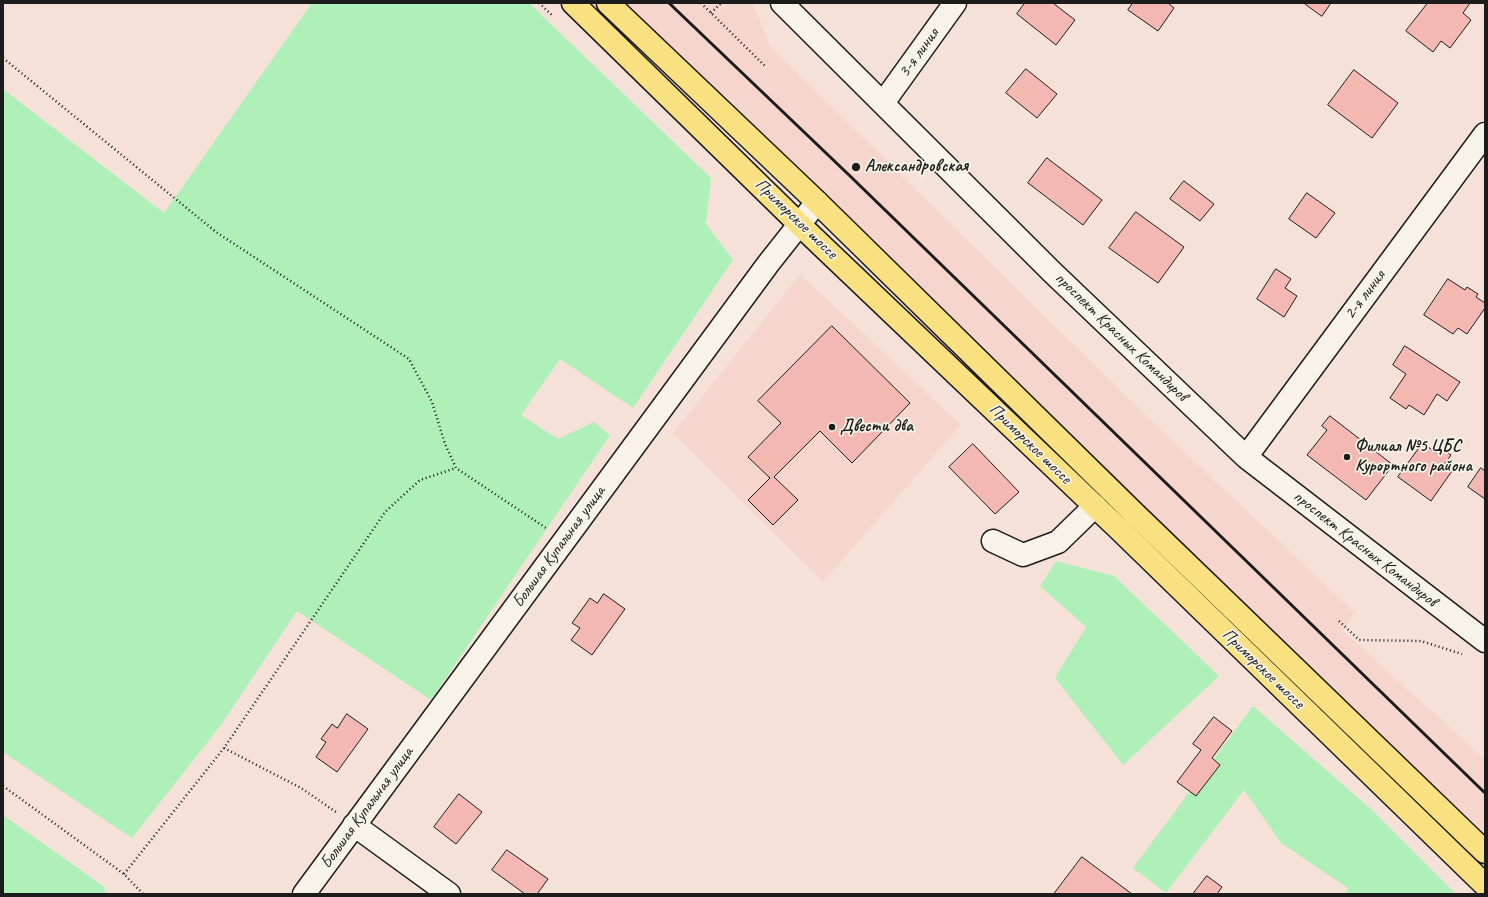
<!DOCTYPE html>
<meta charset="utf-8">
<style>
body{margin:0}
#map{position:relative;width:1488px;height:897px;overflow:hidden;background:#f6e1d8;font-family:Caveat,sans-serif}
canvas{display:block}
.frame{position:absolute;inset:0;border:4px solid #1c1c1c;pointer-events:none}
</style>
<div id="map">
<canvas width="1488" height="897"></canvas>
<div class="frame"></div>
</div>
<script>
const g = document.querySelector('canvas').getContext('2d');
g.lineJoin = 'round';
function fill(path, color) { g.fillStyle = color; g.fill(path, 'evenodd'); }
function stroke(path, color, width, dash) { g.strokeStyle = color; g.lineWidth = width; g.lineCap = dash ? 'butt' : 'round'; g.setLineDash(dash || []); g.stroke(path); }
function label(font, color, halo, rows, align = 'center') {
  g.font = font + ' Caveat,sans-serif'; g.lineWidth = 3.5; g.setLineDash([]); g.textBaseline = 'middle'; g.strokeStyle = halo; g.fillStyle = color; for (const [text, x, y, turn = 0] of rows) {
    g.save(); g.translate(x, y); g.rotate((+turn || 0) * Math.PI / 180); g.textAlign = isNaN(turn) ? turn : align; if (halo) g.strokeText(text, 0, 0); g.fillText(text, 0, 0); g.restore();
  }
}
fill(new Path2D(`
 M 624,3 L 753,3 L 770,46 L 1136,406 L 1354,612 L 1343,631 L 1485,759 L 1485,836 Z
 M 800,274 L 961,425 L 823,582 L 673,433 Z`), '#f5d5cc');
fill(new Path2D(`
 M 312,3 L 529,3 L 711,178 L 706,224 L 733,260 L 633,408 L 560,359 L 521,415 L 558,439 L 594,422 L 610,435 L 431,700 L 297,611 L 221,725 L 132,838 L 3,752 L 3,89 L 164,213 Z
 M 1056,561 L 1114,576 L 1219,676 L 1123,765 L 1055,678 L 1086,627 L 1040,586 Z
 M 1253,706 L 1373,811 L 1456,894 L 1345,894 L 1348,888 L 1281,843 L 1244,790 L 1166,893 L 1133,868 Z
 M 3,815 L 103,886 L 107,894 L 3,894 Z`), '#aef0b8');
const building = new Path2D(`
 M 1025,3 L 1053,3 L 1075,20 L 1056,45 L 1017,14 Z
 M 1133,3 L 1168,3 L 1174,8 L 1158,31 L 1128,10 Z
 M 1304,3 L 1331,3 L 1322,16 Z
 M 1428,3 L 1470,3 L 1463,13 L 1471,20 L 1450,48 L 1441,41 L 1433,52 L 1406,31 Z
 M 1026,69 L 1057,94 L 1037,118 L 1006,93 Z
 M 1354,70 L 1398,103 L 1372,138 L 1328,105 Z
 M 1047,158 L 1102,200 L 1083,225 L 1028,183 Z
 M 1184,181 L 1214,204 L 1200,221 L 1170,199 Z
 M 1307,193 L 1335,213 L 1316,238 L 1289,219 Z
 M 1136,212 L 1184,247 L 1158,283 L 1109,248 Z
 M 1276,269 L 1291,279 L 1285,288 L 1297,296 L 1284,317 L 1257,299 Z
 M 1448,279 L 1465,290 L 1467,287 L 1478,294 L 1476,297 L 1485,303 L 1485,308 L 1467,334 L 1458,328 L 1453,334 L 1424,315 Z
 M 832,326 L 910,403 L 852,463 L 820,431 L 774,477 L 798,500 L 773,525 L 748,500 L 770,478 L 748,457 L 781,423 L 758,401 Z
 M 1405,346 L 1460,382 L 1447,401 L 1437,394 L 1424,415 L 1409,405 L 1406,409 L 1390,398 L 1406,374 L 1393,365 Z
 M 1330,416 L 1393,465 L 1366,500 L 1307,455 L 1327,430 L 1322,426 Z
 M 1423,443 L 1436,453 L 1440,448 L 1451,455 L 1444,465 L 1452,471 L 1431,501 L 1398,477 Z
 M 973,444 L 1019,492 L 995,514 L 949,467 Z
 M 1481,468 L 1485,471 L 1485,499 L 1468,487 Z
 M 604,594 L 625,609 L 592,655 L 571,640 L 580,628 L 572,623 L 590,598 L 597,603 Z
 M 347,714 L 368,729 L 337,772 L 316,757 L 326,742 L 321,739 L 332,724 L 337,728 Z
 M 1214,717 L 1232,731 L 1212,758 L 1220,765 L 1196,796 L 1177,782 L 1201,750 L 1193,744 Z
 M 459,794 L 482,812 L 456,844 L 434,827 Z
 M 507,850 L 548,879 L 537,894 L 525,894 L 492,870 Z
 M 1082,857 L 1132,894 L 1054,894 Z
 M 1207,876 L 1222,887 L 1217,894 L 1193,894 Z`);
fill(building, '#f3b8b1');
stroke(building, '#1c1c1c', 1);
const minor = new Path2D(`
 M 782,3 L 1052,272 L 1246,457 L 1485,641
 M 883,103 L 955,3
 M 1246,457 L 1485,134
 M 993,541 L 1023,555 L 1058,542 L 1095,506
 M 354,825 L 449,894
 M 304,894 L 768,264 L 817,202`);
const highway = new Path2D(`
 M 573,3 L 799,224 L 1121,531 L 1485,885
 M 608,3 L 817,202 L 1134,513 L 1485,852`);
stroke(minor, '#1c1c1c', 25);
stroke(highway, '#1c1c1c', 25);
stroke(new Path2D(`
 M 539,3 L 553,16
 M 701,3 L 766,67
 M 711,13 L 721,3
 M 3,58 L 216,232 L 409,359 L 432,402 L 445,444 L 456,468 L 546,528
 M 1339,621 L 1359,640 L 1421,641 L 1462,654
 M 224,748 L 301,788 L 336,812
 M 3,786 L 124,874 L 143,894
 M 124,874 L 224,748 L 385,512 L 420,480 L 456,468`), '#1c1c1c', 2.5, [1, 3]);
stroke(minor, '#f7f3e8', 22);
stroke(highway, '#f9e181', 22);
stroke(new Path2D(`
 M 669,3 L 849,175 L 1485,793`), '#1c1c1c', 3);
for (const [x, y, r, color] of [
 [856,167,5,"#1c1c1c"],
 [832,427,4,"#1c1c1c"],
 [1347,457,4,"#1c1c1c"]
]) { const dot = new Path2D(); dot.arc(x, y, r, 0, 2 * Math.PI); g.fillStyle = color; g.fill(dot); stroke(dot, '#f7f3e8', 1.5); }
label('17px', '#1c1c1c', '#f7f3e8', [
 ["3-я линия",919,53,-54],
 ["Приморское шоссе",796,219,44],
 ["2-я линия",1365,295,-53],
 ["проспект Красных Командиров",1121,337,44],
 ["Приморское шоссе",1030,444,44],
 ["Большая Купальная улица",559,547,-54],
 ["проспект Красных Командиров",1365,549,38],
 ["Приморское шоссе",1263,669,44],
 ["Большая Купальная улица",367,808,-54]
]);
label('bold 17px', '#1c1c1c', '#f7f3e8', [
 ["Александровская",865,167],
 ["Двести два",840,427],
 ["Филиал №5 ЦБС",1355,447],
 ["Курортного района",1355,467]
], 'left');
</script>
